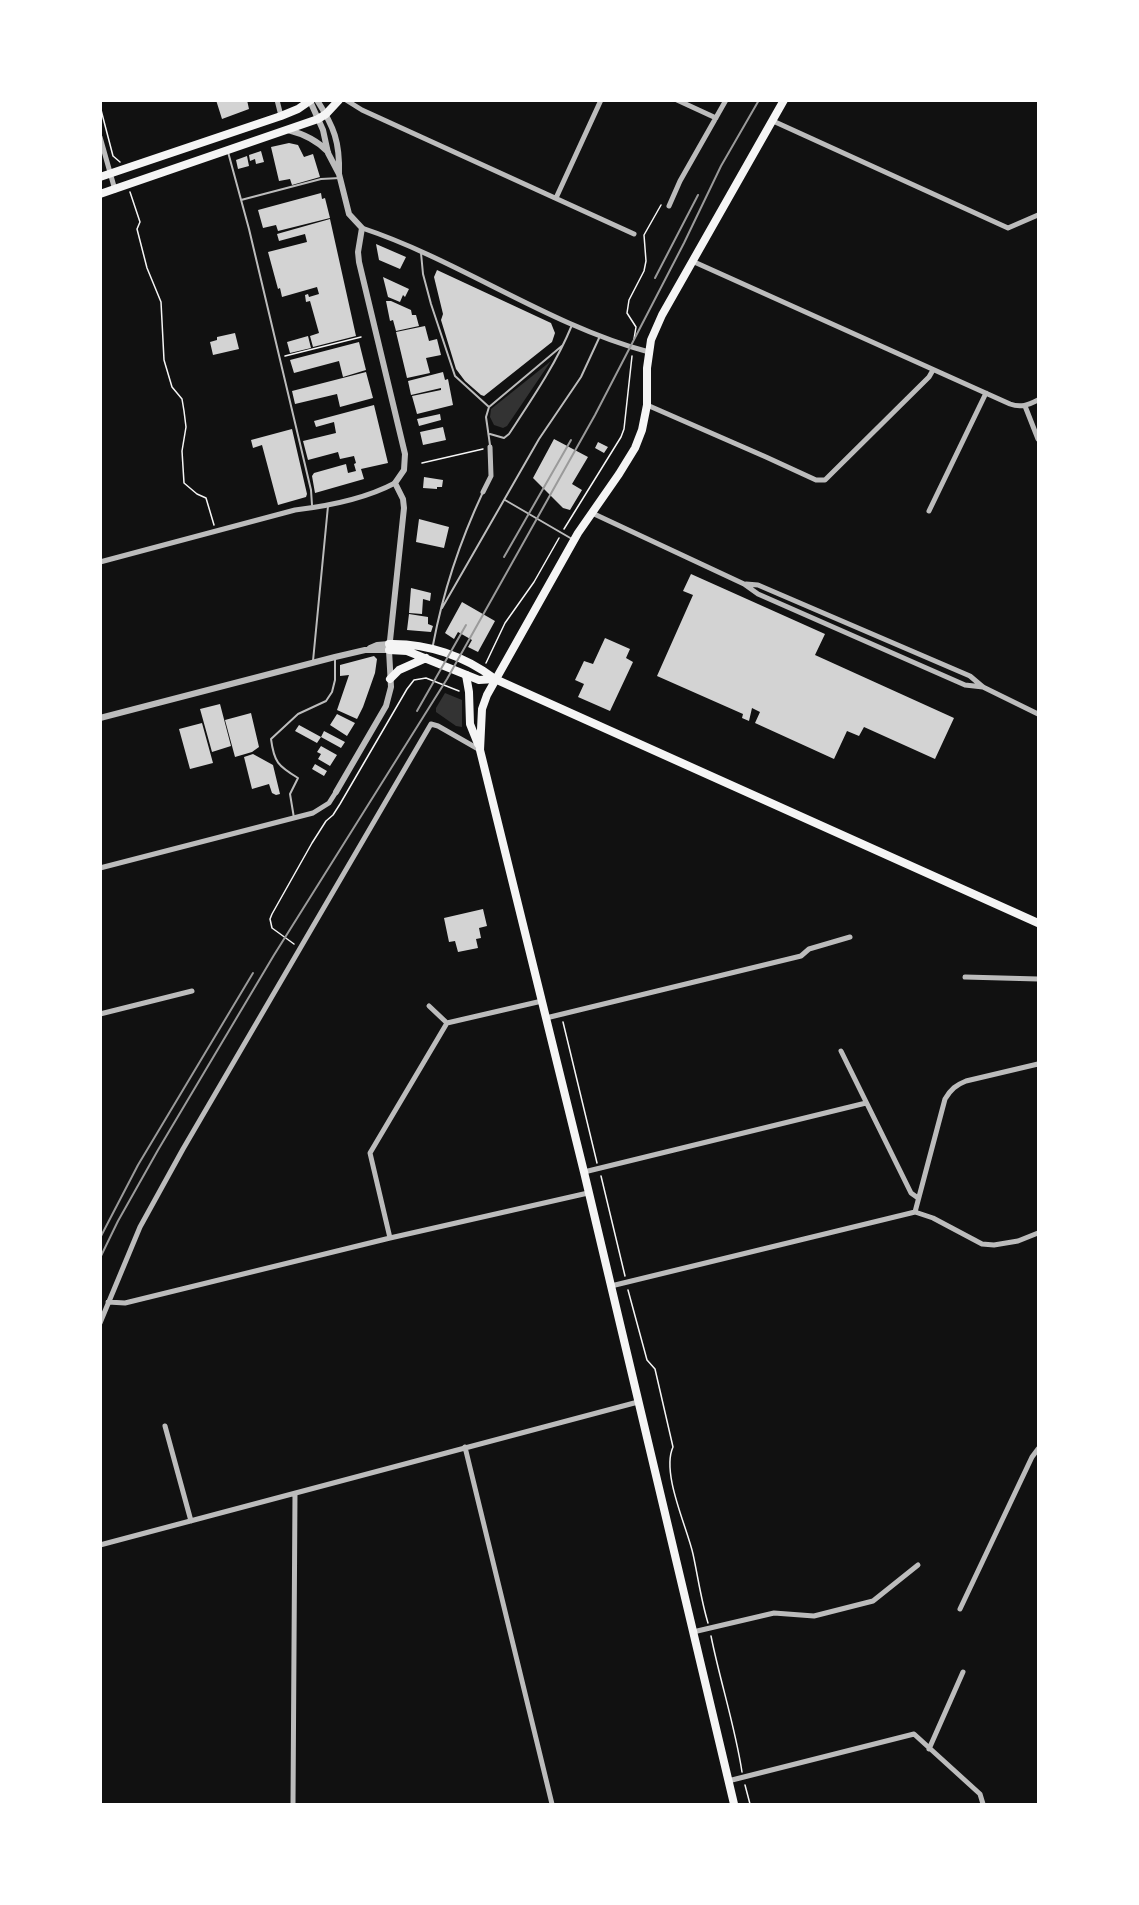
<!DOCTYPE html>
<style>
body{margin:0}
#map{position:relative;width:1139px;height:1905px;overflow:hidden;background:#111;font-family:"Varela Round",sans-serif}
canvas{display:block}
.frame{position:absolute;inset:0;border:102px solid #fff;pointer-events:none}
</style>
<div id="map">
<canvas width="1139" height="1905"></canvas>
<div class="frame"></div>
</div>
<script>
const g = document.querySelector('canvas').getContext('2d');
g.lineJoin = 'round';
function fill(path, color) { g.fillStyle = color; g.fill(path, 'evenodd'); }
function stroke(path, color, width, dash) { g.strokeStyle = color; g.lineWidth = width; g.lineCap = dash ? 'butt' : 'round'; g.setLineDash(dash || []); g.stroke(path); }
fill(new Path2D(`
 M 551,361 L 507,426 L 503,428 L 494,425 L 490,417 L 491,409 Z
 M 445,693 L 462,700 L 462,727 L 456,726 L 436,712 L 436,708 Z`), '#333');
fill(new Path2D(`
 M 216,100 L 247,100 L 249,109 L 222,119 Z
 M 289,143 L 298,145 L 304,157 L 313,154 L 320,177 L 292,185 L 290,179 L 279,181 L 271,147 Z
 M 261,151 L 264,162 L 256,164 L 255,159 L 250,161 L 249,155 Z
 M 247,156 L 249,166 L 238,169 L 236,160 Z
 M 321,193 L 322,199 L 325,198 L 330,218 L 278,231 L 276,225 L 263,228 L 258,210 Z
 M 330,219 L 356,336 L 313,347 L 310,336 L 319,333 L 310,301 L 306,302 L 305,295 L 308,294 L 309,297 L 319,294 L 317,287 L 282,297 L 280,288 L 278,289 L 268,252 L 307,242 L 305,234 L 279,241 L 277,234 Z
 M 376,244 L 406,257 L 400,269 L 379,260 Z
 M 437,270 L 551,323 L 555,333 L 552,342 L 484,396 L 481,395 L 465,381 L 456,369 L 441,320 L 443,314 L 434,277 Z
 M 383,277 L 409,289 L 405,297 L 403,295 L 400,302 L 388,297 Z
 M 386,301 L 391,301 L 411,310 L 412,315 L 416,315 L 419,326 L 396,331 L 393,320 L 390,321 Z
 M 425,326 L 429,341 L 437,339 L 441,355 L 426,358 L 430,373 L 407,378 L 396,332 Z
 M 235,333 L 239,349 L 213,355 L 210,342 L 217,340 L 217,337 Z
 M 308,336 L 311,348 L 290,353 L 287,342 Z
 M 359,342 L 366,370 L 343,377 L 339,361 L 294,373 L 290,360 Z
 M 366,372 L 373,398 L 340,407 L 337,394 L 295,404 L 292,391 Z
 M 443,372 L 445,380 L 448,379 L 453,405 L 417,414 L 412,396 L 441,390 L 441,388 L 411,395 L 408,381 Z
 M 374,405 L 388,463 L 361,469 L 364,479 L 315,493 L 312,476 L 314,473 L 346,464 L 348,473 L 356,471 L 354,464 L 356,463 L 354,456 L 340,459 L 338,452 L 308,460 L 303,441 L 336,433 L 334,422 L 316,427 L 314,421 Z
 M 440,414 L 441,420 L 419,426 L 417,419 Z
 M 443,427 L 446,440 L 423,445 L 420,432 Z
 M 292,429 L 307,494 L 306,497 L 278,505 L 262,445 L 253,448 L 251,440 Z
 M 554,439 L 588,457 L 572,484 L 582,490 L 570,510 L 563,508 L 533,478 Z
 M 598,442 L 608,447 L 604,453 L 595,448 Z
 M 424,477 L 443,480 L 442,487 L 437,487 L 437,489 L 423,488 Z
 M 419,519 L 449,527 L 444,548 L 416,542 Z
 M 691,574 L 825,634 L 815,655 L 954,718 L 935,759 L 864,727 L 859,736 L 847,731 L 834,759 L 755,723 L 760,712 L 752,708 L 749,721 L 742,718 L 743,714 L 657,676 L 693,595 L 683,591 Z
 M 411,588 L 431,593 L 430,601 L 423,599 L 422,614 L 409,613 Z
 M 462,602 L 495,621 L 478,652 L 468,647 L 472,640 L 458,632 L 454,639 L 445,633 Z
 M 409,614 L 428,617 L 428,624 L 433,626 L 431,632 L 407,630 Z
 M 605,638 L 630,649 L 626,658 L 633,662 L 610,711 L 578,697 L 584,684 L 575,680 L 584,661 L 593,664 Z
 M 374,656 L 377,659 L 375,673 L 363,707 L 357,719 L 337,710 L 349,675 L 340,676 L 340,665 Z
 M 220,704 L 231,746 L 212,752 L 200,709 Z
 M 251,713 L 259,747 L 252,752 L 235,757 L 225,720 Z
 M 337,714 L 355,723 L 347,736 L 330,725 Z
 M 202,723 L 213,763 L 190,769 L 179,729 Z
 M 299,725 L 321,737 L 324,731 L 345,742 L 341,748 L 321,737 L 317,743 L 295,731 Z
 M 321,746 L 337,755 L 330,766 L 318,759 L 321,754 L 317,752 Z
 M 253,754 L 273,765 L 280,794 L 276,795 L 272,793 L 269,784 L 252,789 L 244,757 Z
 M 315,764 L 327,771 L 324,776 L 312,769 Z
 M 483,909 L 487,926 L 479,928 L 481,938 L 476,939 L 478,948 L 458,952 L 455,941 L 449,942 L 444,918 Z`), '#d3d3d3');
stroke(new Path2D(`
 M 100,106 L 113,156 L 120,162
 M 130,192 L 140,222 L 137,229 L 147,268 L 161,302 L 164,360 L 172,387 L 182,399 L 184,411 L 186,427 L 182,451 L 184,483 L 197,494 L 206,498 L 214,525
 M 634,339 L 636,327 L 627,313 L 629,300 L 644,271 L 646,261 L 644,235 L 661,205
 M 285,356 L 361,337
 M 422,463 L 483,449
 M 564,529 L 621,437 L 624,429 L 632,356
 M 486,663 L 505,623 L 534,582 L 559,538
 M 294,944 L 272,928 L 270,919 L 272,914 L 312,843 L 326,821 L 333,815 L 340,804 L 407,689 L 414,680 L 426,678 L 459,691
 M 563,1022 L 597,1163
 M 601,1176 L 625,1276
 M 628,1290 L 647,1360 L 655,1369 L 673,1447 C 661,1473 687,1527 693,1554 C 698,1577 701,1600 708,1623
 M 711,1636 C 720,1681 735,1726 742,1772
 M 745,1785 L 750,1804`), '#f5f5f5', 1.5);
stroke(new Path2D(`
 M 228,152 L 249,229 L 311,490 L 312,505
 M 241,200 L 321,179 L 340,178
 M 421,253 L 423,274 L 431,304 L 455,376 L 489,407
 M 489,407 L 563,345
 M 489,407 L 486,417 L 490,445
 M 490,434 L 504,438 L 509,434 C 532,399 556,364 572,325
 M 505,500 L 572,539
 M 442,608 L 539,439 L 581,377 L 600,336
 M 433,645 C 443,592 460,541 483,492
 M 313,661 L 328,506
 M 294,818 L 290,794 L 298,778 C 278,766 274,762 271,739 L 298,714 L 326,701 L 332,692 L 335,680 L 335,658`), '#bcbcbc', 2);
stroke(new Path2D(`
 M 277,100 L 281,116
 M 346,100 L 362,110 L 634,234
 M 677,100 L 716,118
 M 773,121 L 1008,228 L 1038,215
 M 100,137 L 115,190
 M 556,198 L 601,100
 M 669,206 L 680,181 L 726,100
 M 362,228 C 461,261 548,325 649,352
 M 692,261 L 1010,404 C 1021,408 1028,405 1038,400
 M 647,405 L 766,457 L 816,480 L 825,480 L 929,377 L 933,370
 M 1025,406 L 1038,439
 M 483,492 L 491,476 L 490,447
 M 929,511 L 986,393
 M 592,513 L 744,584 L 758,594 L 965,685 L 983,687
 M 100,562 L 295,510 C 329,506 365,499 395,483
 M 746,584 L 758,585 L 970,676 L 983,687 L 1038,714
 M 100,868 L 313,813 L 329,803 L 336,792
 M 965,977 L 1038,979
 M 429,1006 L 447,1023
 M 100,1014 L 192,991
 M 546,1018 L 801,956 L 809,949 L 850,937
 M 841,1051 L 911,1193 L 918,1198
 M 584,1172 L 866,1103
 M 915,1212 L 945,1099 C 951,1089 956,1085 966,1081 L 1038,1064
 M 915,1212 L 933,1218 L 982,1244 L 994,1245 L 1018,1241 L 1038,1233
 M 390,1238 L 370,1153 L 447,1023 L 542,1001
 M 611,1286 L 915,1212
 M 108,1302 L 125,1303 L 390,1238 L 588,1193
 M 100,1323 L 140,1227 L 183,1149 L 431,724 L 438,726 L 480,750
 M 165,1426 L 191,1521
 M 465,1447 L 552,1804
 M 100,1545 L 638,1402
 M 960,1609 L 1032,1457 L 1038,1449
 M 693,1632 L 774,1613 L 814,1616 L 873,1601 L 918,1565
 M 929,1749 L 963,1672
 M 728,1781 L 914,1734 L 980,1794 L 983,1804
 M 293,1804 L 295,1493`), '#bcbcbc', 5);
stroke(new Path2D(`
 M 317,100 C 334,127 340,142 339,174
 M 310,101 L 323,130 L 328,153 L 339,174 L 349,214 L 362,228 L 358,252 L 359,262 L 405,454 L 404,470 L 395,483 L 403,499 L 404,508 L 389,650 L 391,687 L 386,706 L 336,792
 M 288,130 C 304,134 317,140 328,152
 M 370,648 L 377,645 L 389,644
 M 100,718 L 335,657 L 365,650 L 389,650`), '#bcbcbc', 6);
stroke(new Path2D(`
 M 389,644 C 427,643 465,656 495,679 L 1038,923
 M 389,650 L 407,651 L 479,680 L 495,679
 M 390,679 L 399,670 L 426,658`), '#f5f5f5', 8);
stroke(new Path2D(`
 M 100,177 L 281,116 L 298,109 L 311,100
 M 100,194 L 318,119 L 326,114 L 339,100
 M 466,675 L 469,692 L 470,724 L 478,744
 M 734,1804 L 584,1172 L 480,750 L 482,709 L 487,695 L 578,533 L 619,474 L 635,448 L 642,430 L 647,405 L 647,368 L 651,340 L 662,315 L 784,100`), '#f5f5f5', 8);
stroke(new Path2D(`
 M 655,278 L 698,195
 M 504,557 L 571,440
 M 417,711 L 466,625
 M 100,1238 L 138,1165 L 253,973
 M 100,1258 L 118,1221 L 158,1150 L 274,955 L 447,679 L 595,415 L 684,243 L 721,166 L 759,100`), '#9a9a9a', 2);
</script>
